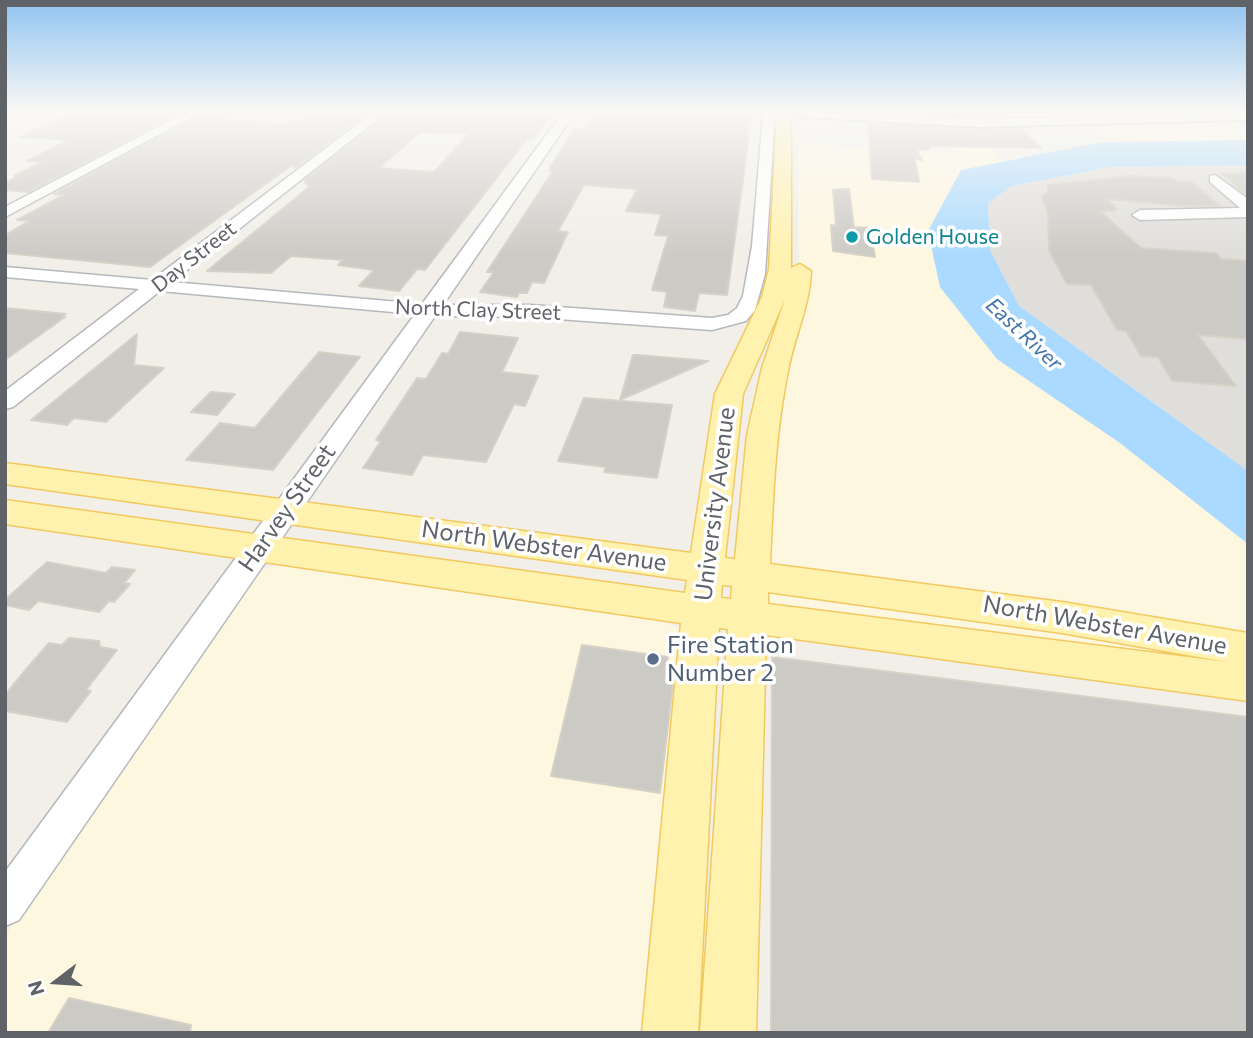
<!DOCTYPE html>
<style>
body{margin:0}
#map{position:relative;width:1253px;height:1038px;overflow:hidden;background:#f1efe8;font-family:Commissioner,sans-serif}
canvas{display:block}
.frame{position:absolute;inset:0;border:7px solid #5f6368;pointer-events:none}
.north{position:absolute;left:21px;top:947px;width:70px;height:70px;-webkit-text-stroke:5px #fff;paint-order:stroke;rotate:253deg;font-size:19px;font-weight:700;line-height:28px;text-align:center;color:#5f6368}
.north::after{content:'';display:block;margin:auto;width:24px;height:32px;background:#5f6368;clip-path:polygon(50% 0,100% 100%,50% 72%,0 100%)}
</style>
<div id="map">
<canvas width="1253" height="1038"></canvas>
<div class="frame"></div>
<div class="north">N</div>
</div>
<script>
const g = document.querySelector('canvas').getContext('2d');
g.lineJoin = 'round';
function fill(path, color) { g.fillStyle = color; g.fill(path, 'evenodd'); }
function stroke(path, color, width, dash) { g.strokeStyle = color; g.lineWidth = width; g.lineCap = dash ? 'butt' : 'round'; g.setLineDash(dash || []); g.stroke(path); }
function label(font, color, halo, rows, align = 'center') {
  g.font = font + ' Commissioner,sans-serif'; g.lineWidth = 7; g.setLineDash([]); g.textBaseline = 'middle'; g.strokeStyle = halo; g.fillStyle = color; for (const [text, x, y, turn = 0] of rows) {
    g.save(); g.translate(x, y); g.rotate((+turn || 0) * Math.PI / 180); g.textAlign = isNaN(turn) ? turn : align; if (halo) g.strokeText(text, 0, 0); g.fillText(text, 0, 0); g.restore();
  }
}
fill(new Path2D(`
 M 1142,111 L 1248,111 L 1248,140 L 1113,142 L 1080,120 L 1149,118 Z
 M 940,121 L 977,122 L 1001,162 L 961,170 L 929,230 L 940,287 L 997,359 L 1120,443 L 1248,544 L 1248,683 L 748,617 L 799,290 L 798,143 L 956,153 Z
 M 282,563 L 656,618 L 678,628 L 685,647 L 648,944 L 642,1033 L 5,1033 L 5,936 L 250,582 L 262,570 Z`), '#fef7e0');
fill(new Path2D(`
 M 1248,165 L 1248,471 L 1019,306 L 990,250 L 988,203 L 1012,186 L 1110,167 Z`), '#e0deda');
fill(new Path2D(`
 M 1248,140 L 1248,165 L 1110,167 L 1012,186 L 988,203 L 990,250 L 1019,306 L 1248,471 L 1248,544 L 1120,443 L 997,359 L 940,287 L 928,231 L 961,170 L 1102,142 Z`), '#aadaff');
const building = new Path2D(`
 M 78,111 L 182,111 L 28,192 L 5,190 L 5,183 L 20,176 L 14,176 L 42,162 L 27,161 L 69,140 L 20,137 Z
 M 205,111 L 235,111 L 220,120 L 284,124 L 290,120 L 304,121 L 319,111 L 371,111 L 295,168 L 292,165 L 150,267 L 5,253 L 5,235 L 29,221 L 17,220 L 64,195 L 54,194 Z
 M 391,111 L 474,117 L 549,116 L 533,139 L 527,139 L 425,270 L 417,269 L 399,291 L 359,286 L 374,270 L 338,265 L 343,260 L 291,256 L 271,273 L 207,271 L 309,187 L 304,181 ZM 420,132 L 469,134 L 434,172 L 379,168 Z
 M 623,111 L 749,118 L 747,134 L 749,136 L 727,295 L 699,293 L 695,311 L 664,307 L 667,292 L 652,290 L 668,236 L 655,235 L 661,214 L 626,211 L 637,189 L 584,185 L 558,231 L 568,232 L 544,283 L 532,282 L 527,293 L 519,293 L 517,297 L 480,292 L 494,272 L 487,272 L 553,171 L 549,171 L 550,168 L 574,129 L 584,129 L 596,112 Z
 M 873,111 L 1003,111 L 1008,116 L 981,116 Z
 M 876,124 L 1021,129 L 1041,148 L 928,146 L 929,150 L 916,149 L 922,160 L 915,159 L 919,182 L 872,179 L 868,125 Z
 M 1248,172 L 1248,196 L 1222,174 Z
 M 1131,176 L 1172,178 L 1177,182 L 1192,182 L 1220,206 L 1186,206 L 1107,199 L 1117,210 L 1101,212 L 1141,248 L 1216,253 L 1221,259 L 1248,261 L 1248,339 L 1198,335 L 1236,386 L 1172,381 L 1158,357 L 1141,356 L 1126,331 L 1117,330 L 1091,285 L 1067,284 L 1049,251 L 1048,214 L 1042,197 L 1048,192 L 1048,185 Z
 M 849,189 L 854,227 L 870,228 L 875,257 L 833,251 L 831,225 L 836,226 L 833,190 Z
 M 5,308 L 66,314 L 61,317 L 65,317 L 5,360 Z
 M 460,332 L 518,338 L 502,372 L 538,376 L 525,406 L 514,404 L 486,462 L 423,455 L 412,475 L 363,468 L 381,441 L 376,440 L 417,378 L 426,379 L 442,353 L 448,354 Z
 M 137,334 L 134,365 L 164,368 L 106,422 L 74,418 L 67,425 L 31,420 Z
 M 319,352 L 360,357 L 273,470 L 186,460 L 220,423 L 255,428 Z
 M 633,355 L 638,355 L 708,361 L 620,400 Z
 M 211,392 L 235,394 L 217,415 L 191,412 Z
 M 584,398 L 672,405 L 657,478 L 604,472 L 606,467 L 558,461 Z
 M 47,562 L 106,573 L 112,567 L 135,570 L 124,583 L 130,584 L 114,602 L 109,601 L 99,612 L 38,601 L 29,610 L 5,605 L 5,600 Z
 M 69,638 L 99,641 L 100,647 L 117,650 L 86,690 L 91,691 L 67,722 L 5,711 L 5,695 L 28,667 L 49,643 L 62,645 Z
 M 582,645 L 668,657 L 664,682 L 673,684 L 660,793 L 551,776 Z
 M 772,657 L 1248,717 L 1248,1033 L 771,1033 Z
 M 69,998 L 191,1025 L 190,1033 L 48,1033 Z`);
fill(building, '#cccac5');
stroke(building, '#d6d1c6', 2);
const minor = new Path2D(`
 M 5,111 L 20,111 L 5,118 Z
 M 188,111 L 203,111 L 5,217 L 5,207 Z
 M 375,111 L 388,111 L 172,282 L 422,304 L 564,111 L 576,111 L 443,305 L 530,305 L 712,318 L 728,315 L 737,308 L 743,296 L 752,246 L 763,115 L 740,114 L 734,111 L 775,111 L 765,274 L 755,310 L 746,321 L 712,330 L 530,317 L 435,316 L 19,920 L 5,926 L 5,872 L 415,314 L 160,291 L 13,407 L 5,409 L 5,391 L 139,289 L 5,277 L 5,267 L 152,280 Z
 M 797,111 L 981,119 L 1248,113 L 1248,120 L 981,127 L 799,117 L 793,114 Z
 M 1215,175 L 1248,199 L 1248,217 L 1140,220 L 1132,215 L 1140,210 L 1240,208 L 1210,182 L 1210,176 Z`);
const major = new Path2D(`
 M 777,111 L 791,111 L 791,268 L 800,264 L 811,271 C 810,306 794,337 788,371 C 775,434 773,499 770,564 L 1062,602 L 1248,633 L 1248,701 L 766,635 L 756,1033 L 700,1033 L 728,629 L 719,628 L 698,1033 L 642,1033 L 681,623 L 5,524 L 5,500 L 685,593 L 687,580 L 5,484 L 5,463 L 691,553 L 715,394 L 762,297 L 769,269 ZM 785,299 L 762,368 L 747,435 L 735,559 L 725,558 L 743,394 ZM 722,585 L 732,586 L 731,599 L 721,598 ZM 768,592 L 1062,633 L 1227,662 L 768,604 Z`);
stroke(minor, '#b5b8bc', 3);
stroke(major, '#f2c960', 3);
fill(minor, '#fff');
fill(major, '#fff2af');
const sky = g.createLinearGradient(0, 0, 0, 256);
sky.addColorStop(0, '#8fc3f1');
sky.addColorStop(0.43, '#f9f8f5');
sky.addColorStop(1, '#f9f8f500');
g.fillStyle = sky;
g.fillRect(0, 0, 1253, 256);
for (const [x, y, r, color] of [
 [852,237,7,"#0f9aa8"],
 [653,659,7,"#5c6f8a"]
]) { const dot = new Path2D(); dot.arc(x, y, r, 0, 2 * Math.PI); g.fillStyle = color; g.fill(dot); stroke(dot, '#fff', 2.5); }
label('21px', '#0d838f', '#fff', [
 ["Golden House",866,237]
], 'left');
label('21px', '#5f6368', '#fff', [
 ["Day Street",194,257,-38],
 ["North Clay Street",478,310,2]
]);
label('italic 21px', '#4174aa', '#fff', [
 ["East River",1024,334,43]
]);
label('24px', '#5f6368', '#fff', [
 ["University Avenue",715,504,-83],
 ["Harvey Street",287,508,-55],
 ["North Webster Avenue",544,546,8],
 ["North Webster Avenue",1105,625,10]
]);
label('24px', '#4e5e75', '#fff', [
 ["Fire Station",667,645],
 ["Number 2",667,673]
], 'left');
</script>
